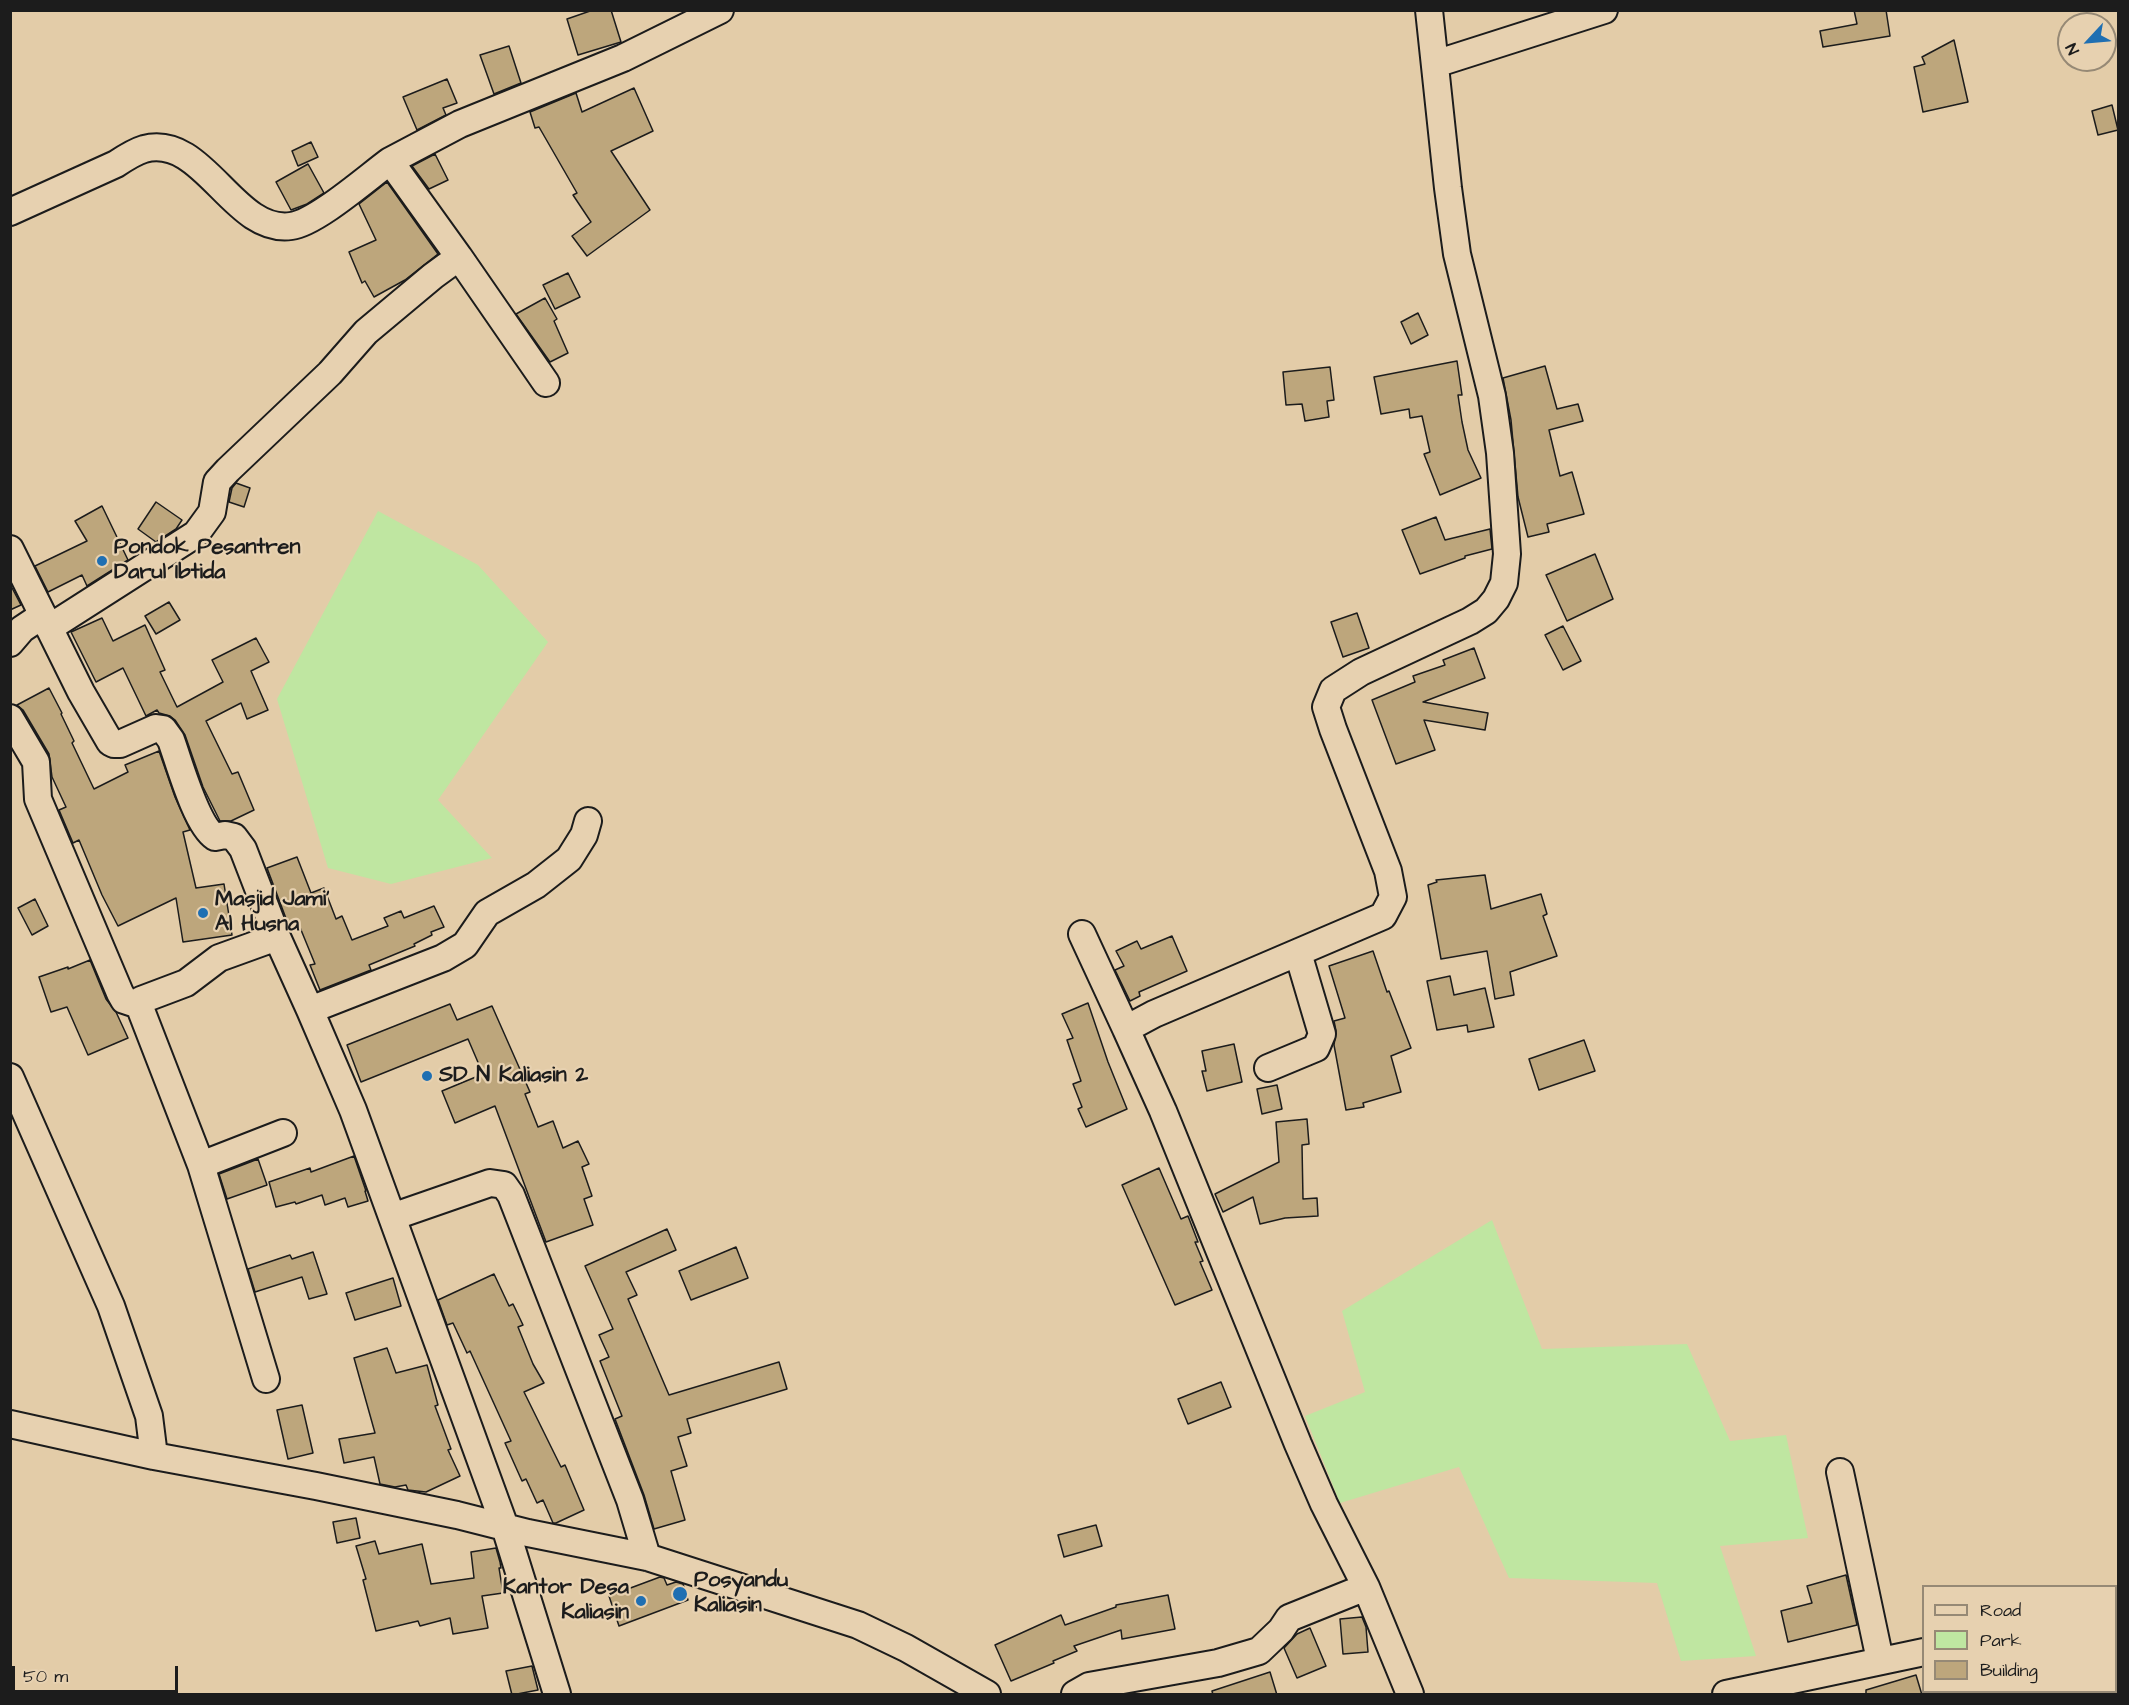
<!DOCTYPE html>
<style>
body{margin:0}
#map{position:relative;width:2129px;height:1705px;overflow:hidden;background:#e3cca8;font-family:"Architects Daughter",sans-serif}
canvas{display:block}
.frame{position:absolute;inset:0;border:12px solid #1c1c1c;pointer-events:none}
.legend{position:absolute;left:1922px;top:1585px;width:195px;height:108px;box-sizing:border-box;background:#e7d1b0;border:2px solid #968975;margin:0;padding:8px 10px;list-style:none;font-size:18px;color:#1c1c1c}
.legend li{display:flex;align-items:center;gap:12px;height:30px}
.legend b{width:30px;border:2px solid #968975}
.north{position:absolute;left:2057px;top:12px;width:60px;height:60px;box-sizing:border-box;background:#e7d1b0;border:2px solid #968975;border-radius:50%;rotate:244deg;font-size:16px;font-weight:700;line-height:24px;text-align:center;color:#1c1c1c}
.north::after{content:'';display:block;margin:auto;width:21px;height:27px;background:#1f6fb2;clip-path:polygon(50% 0,100% 100%,50% 72%,0 100%)}
.scale{position:absolute;left:12px;top:1666px;width:166px;height:27px;box-sizing:border-box;border:3px solid #1c1c1c;border-top:0;padding-left:8px;font-size:18px;line-height:21px;white-space:nowrap;color:#1c1c1c;-webkit-text-stroke:4px #e7d1b0;paint-order:stroke}
</style>
<div id="map">
<canvas width="2129" height="1705"></canvas>
<div class="frame"></div>
<ul class="legend">
<li><b style="height:8px;background:#e7d1b0"></b>Road</li>
<li><b style="height:16px;background:#bfe6a1"></b>Park</li>
<li><b style="height:16px;background:#bda67c"></b>Building</li>
</ul>
<div class="north">N</div>
<div class="scale">50 m</div>
</div>
<script>
const g = document.querySelector('canvas').getContext('2d');
g.lineJoin = 'round';
function fill(path, color) { g.fillStyle = color; g.fill(path, 'evenodd'); }
function stroke(path, color, width, dash) { g.strokeStyle = color; g.lineWidth = width; g.lineCap = dash ? 'butt' : 'round'; g.setLineDash(dash || []); g.stroke(path); }
function label(font, color, halo, rows, align = 'center') {
  g.font = font + ' "Architects Daughter",sans-serif'; g.lineWidth = 4.5; g.setLineDash([]); g.textBaseline = 'middle'; g.strokeStyle = halo; g.fillStyle = color; for (const [text, x, y, turn = 0] of rows) {
    g.save(); g.translate(x, y); g.rotate((+turn || 0) * Math.PI / 180); g.textAlign = isNaN(turn) ? turn : align; if (halo) g.strokeText(text, 0, 0); g.fillText(text, 0, 0); g.restore();
  }
}
fill(new Path2D(`
 M 378,511 L 478,565 L 548,642 L 438,800 L 492,858 L 391,884 L 328,868 L 277,699 Z
 M 1492,1220 L 1542,1349 L 1687,1344 L 1730,1441 L 1786,1435 L 1808,1538 L 1720,1546 L 1756,1656 L 1681,1661 L 1657,1583 L 1509,1578 L 1459,1467 L 1340,1503 L 1305,1416 L 1365,1392 L 1342,1311 Z`), '#bfe6a1');
const building = new Path2D(`
 M 593,10 L 611,10 L 621,42 L 578,55 L 567,19 Z
 M 1854,10 L 1886,10 L 1890,36 L 1823,47 L 1820,31 L 1857,24 Z
 M 1954,40 L 1968,102 L 1923,112 L 1914,67 L 1925,64 L 1922,57 Z
 M 509,46 L 521,83 L 494,94 L 480,55 Z
 M 447,79 L 457,103 L 443,108 L 446,115 L 417,130 L 403,97 Z
 M 634,88 L 653,131 L 611,151 L 650,210 L 587,256 L 572,236 L 591,222 L 573,195 L 577,193 L 539,127 L 535,128 L 530,112 L 576,93 L 582,112 Z
 M 2112,105 L 2118,130 L 2098,135 L 2092,111 Z
 M 311,142 L 318,157 L 298,166 L 292,151 Z
 M 435,154 L 448,180 L 429,189 L 412,166 Z
 M 308,164 L 324,193 L 307,204 L 291,210 L 276,182 Z
 M 387,182 L 438,254 L 405,280 L 374,297 L 365,281 L 362,283 L 349,252 L 376,240 L 359,204 Z
 M 568,273 L 580,297 L 555,309 L 543,285 Z
 M 545,298 L 557,319 L 554,321 L 568,353 L 550,362 L 516,314 Z
 M 1418,313 L 1428,335 L 1411,344 L 1401,322 Z
 M 1457,361 L 1462,395 L 1458,395 L 1462,422 L 1468,450 L 1481,478 L 1440,495 L 1424,454 L 1430,452 L 1422,416 L 1410,418 L 1409,409 L 1381,414 L 1374,377 Z
 M 1545,366 L 1557,409 L 1578,404 L 1583,421 L 1549,430 L 1560,476 L 1572,472 L 1584,514 L 1547,524 L 1549,532 L 1528,537 L 1518,497 L 1511,420 L 1503,378 Z
 M 1330,367 L 1334,400 L 1327,401 L 1329,417 L 1305,421 L 1302,404 L 1286,405 L 1283,372 Z
 M 236,483 L 250,488 L 244,507 L 229,502 L 232,488 Z
 M 156,502 L 182,520 L 176,529 L 156,542 L 138,529 Z
 M 102,506 L 128,560 L 87,586 L 82,575 L 48,592 L 35,566 L 87,541 L 75,521 Z
 M 1436,517 L 1445,540 L 1490,529 L 1492,549 L 1465,556 L 1465,558 L 1420,574 L 1402,530 Z
 M 1595,554 L 1613,599 L 1567,621 L 1546,575 Z
 M 10,584 L 21,605 L 10,610 Z
 M 169,602 L 180,620 L 156,634 L 145,616 Z
 M 1357,613 L 1369,648 L 1343,657 L 1331,622 Z
 M 102,618 L 113,641 L 145,625 L 165,670 L 160,672 L 177,707 L 223,682 L 212,660 L 256,638 L 269,662 L 251,671 L 268,710 L 247,719 L 241,703 L 206,721 L 232,774 L 238,772 L 254,810 L 231,821 L 220,821 L 203,787 L 185,735 L 175,720 L 170,716 L 159,713 L 157,710 L 146,716 L 123,668 L 96,682 L 71,632 Z
 M 1563,626 L 1581,661 L 1563,670 L 1545,635 Z
 M 1474,648 L 1485,678 L 1423,702 L 1488,713 L 1485,730 L 1424,720 L 1435,750 L 1396,764 L 1372,700 L 1415,682 L 1413,676 L 1445,665 L 1443,660 Z
 M 49,688 L 62,713 L 61,714 L 74,741 L 72,743 L 94,789 L 128,772 L 125,765 L 159,751 L 175,797 L 190,830 L 183,832 L 196,888 L 224,884 L 232,935 L 183,942 L 176,898 L 118,926 L 102,895 L 79,840 L 73,843 L 59,810 L 66,807 L 52,777 L 49,754 L 23,710 L 17,705 Z
 M 297,857 L 311,893 L 324,888 L 336,919 L 342,916 L 352,940 L 388,926 L 384,918 L 401,911 L 404,918 L 434,906 L 444,927 L 431,932 L 432,935 L 414,944 L 415,946 L 369,965 L 371,970 L 320,990 L 310,965 L 315,964 L 299,925 L 290,929 L 267,868 Z
 M 1485,875 L 1491,909 L 1541,894 L 1547,914 L 1543,916 L 1557,956 L 1510,972 L 1514,995 L 1495,999 L 1487,951 L 1441,959 L 1428,885 L 1437,882 L 1436,880 Z
 M 35,899 L 48,926 L 32,935 L 18,908 Z
 M 1172,936 L 1187,971 L 1139,992 L 1140,996 L 1130,1001 L 1115,970 L 1124,966 L 1116,951 L 1137,941 L 1141,949 Z
 M 1373,951 L 1387,992 L 1389,991 L 1411,1048 L 1391,1056 L 1401,1092 L 1363,1103 L 1364,1107 L 1346,1110 L 1334,1045 L 1336,1031 L 1334,1021 L 1345,1018 L 1329,966 Z
 M 90,960 L 106,999 L 116,1012 L 128,1038 L 88,1055 L 67,1007 L 51,1012 L 39,977 L 68,967 L 68,969 Z
 M 1450,976 L 1454,995 L 1485,988 L 1494,1027 L 1468,1032 L 1467,1025 L 1437,1030 L 1427,981 Z
 M 1088,1003 L 1108,1062 L 1127,1109 L 1086,1127 L 1078,1109 L 1082,1107 L 1073,1084 L 1081,1081 L 1067,1040 L 1073,1038 L 1062,1014 Z
 M 450,1004 L 457,1020 L 492,1006 L 530,1092 L 525,1094 L 538,1127 L 553,1121 L 563,1148 L 578,1141 L 589,1164 L 582,1167 L 592,1196 L 584,1199 L 593,1225 L 546,1242 L 495,1106 L 455,1123 L 442,1091 L 483,1074 L 468,1039 L 361,1082 L 347,1045 Z
 M 1584,1040 L 1595,1071 L 1539,1090 L 1529,1059 Z
 M 1234,1044 L 1242,1082 L 1207,1091 L 1202,1071 L 1206,1071 L 1202,1051 Z
 M 1277,1085 L 1282,1109 L 1262,1114 L 1257,1089 Z
 M 1307,1119 L 1309,1144 L 1302,1145 L 1303,1199 L 1317,1198 L 1318,1216 L 1285,1218 L 1260,1224 L 1253,1197 L 1223,1212 L 1215,1194 L 1279,1162 L 1276,1122 Z
 M 354,1156 L 366,1191 L 365,1191 L 368,1201 L 348,1207 L 345,1198 L 325,1205 L 322,1195 L 296,1204 L 295,1202 L 276,1207 L 269,1182 L 310,1168 L 311,1172 Z
 M 258,1159 L 267,1185 L 227,1199 L 219,1174 Z
 M 1159,1168 L 1181,1219 L 1188,1216 L 1198,1242 L 1195,1242 L 1203,1261 L 1200,1262 L 1212,1290 L 1175,1305 L 1122,1185 Z
 M 667,1229 L 676,1250 L 626,1272 L 637,1295 L 628,1299 L 669,1395 L 779,1362 L 787,1389 L 687,1419 L 691,1433 L 678,1437 L 687,1466 L 671,1471 L 685,1520 L 654,1529 L 644,1495 L 615,1419 L 622,1416 L 600,1361 L 609,1357 L 599,1335 L 613,1329 L 585,1266 Z
 M 736,1247 L 748,1278 L 691,1300 L 679,1271 Z
 M 313,1252 L 327,1294 L 309,1299 L 302,1277 L 255,1292 L 248,1269 L 290,1255 L 292,1259 Z
 M 494,1274 L 509,1306 L 513,1304 L 523,1325 L 518,1327 L 533,1364 L 544,1383 L 524,1392 L 561,1467 L 565,1465 L 584,1510 L 556,1523 L 553,1523 L 543,1500 L 537,1503 L 526,1479 L 522,1481 L 505,1443 L 511,1441 L 470,1351 L 467,1353 L 453,1323 L 447,1325 L 438,1300 Z
 M 393,1278 L 401,1306 L 355,1320 L 346,1293 Z
 M 387,1348 L 396,1373 L 427,1365 L 438,1405 L 435,1406 L 451,1449 L 448,1450 L 460,1476 L 426,1492 L 408,1490 L 406,1485 L 395,1487 L 380,1484 L 374,1457 L 344,1463 L 339,1439 L 375,1433 L 354,1358 Z
 M 1221,1382 L 1231,1407 L 1188,1424 L 1178,1399 Z
 M 302,1405 L 313,1453 L 288,1459 L 277,1410 Z
 M 356,1518 L 360,1538 L 337,1543 L 333,1522 Z
 M 1096,1525 L 1102,1546 L 1064,1557 L 1058,1535 Z
 M 375,1541 L 379,1554 L 422,1544 L 431,1584 L 474,1578 L 471,1552 L 496,1548 L 500,1562 L 501,1568 L 499,1568 L 503,1593 L 482,1596 L 488,1628 L 453,1634 L 450,1618 L 420,1626 L 418,1621 L 376,1631 L 363,1580 L 366,1579 L 356,1546 Z
 M 1846,1575 L 1857,1625 L 1788,1642 L 1781,1611 L 1812,1603 L 1807,1586 Z
 M 660,1577 L 664,1578 L 667,1585 L 676,1582 L 683,1584 L 688,1600 L 619,1626 L 609,1596 Z
 M 1168,1595 L 1175,1629 L 1122,1639 L 1121,1630 L 1074,1646 L 1077,1651 L 1053,1661 L 1054,1663 L 1011,1681 L 995,1645 L 1061,1615 L 1065,1625 L 1116,1607 L 1116,1605 Z
 M 1362,1617 L 1366,1627 L 1368,1652 L 1343,1654 L 1340,1619 Z
 M 1310,1628 L 1326,1666 L 1297,1678 L 1284,1648 L 1297,1634 Z
 M 532,1666 L 538,1690 L 512,1695 L 506,1671 Z
 M 1270,1672 L 1277,1695 L 1213,1695 L 1212,1691 Z
 M 1916,1675 L 1922,1695 L 1866,1695 L 1866,1690 Z`);
fill(building, '#bda67c');
stroke(building, '#1c1c1c', 1.5);
const minor = new Path2D(`
 M 1435,64 L 1604,10
 M 10,212 L 116,164 C 125,158 134,152 144,149 C 204,133 233,234 291,226 C 316,223 368,177 390,161
 M 459,257 L 546,383
 M 10,549 L 81,692 L 110,742 L 114,744 L 120,744 L 156,728 L 163,729 L 171,740 C 179,762 196,825 215,837 L 225,835 L 234,837 L 243,849 L 277,937 L 310,1010 L 353,1110 L 505,1527 L 557,1694
 M 49,628 L 196,534 L 212,512 L 217,482 L 228,470 L 330,373 L 366,332 L 433,276 L 459,257 L 390,161 L 460,124 L 623,58 L 720,10
 M 10,643 L 22,629 L 43,615
 M 10,718 L 36,762 L 38,799 L 120,993 L 124,1000 L 139,1005
 M 1082,934 L 1126,1029
 M 310,1010 L 443,958 L 465,945 L 487,913 L 536,885 L 569,859 L 584,835 L 588,821
 M 1268,1068 L 1316,1048 L 1322,1034 L 1298,953
 M 10,1077 L 111,1306 L 149,1416 L 154,1456
 M 201,1165 L 283,1133
 M 392,1217 L 490,1183 L 504,1185 L 511,1195 L 630,1500 L 647,1557
 M 266,1379 L 201,1165 L 139,1005 L 141,1000 L 186,983 L 219,958 L 277,937
 M 10,1424 L 154,1456 L 316,1486 L 457,1515 L 528,1533 L 647,1557 L 858,1625 L 906,1648 L 987,1694
 M 1840,1472 L 1880,1660
 M 2116,1617 L 2118,1616
 M 1075,1694 L 1089,1686 L 1218,1663 L 1259,1651 L 1281,1630 L 1289,1618 L 1366,1587
 M 1410,1694 L 1366,1587 L 1324,1504 L 1298,1444 L 1163,1111 L 1126,1029 L 1154,1014 L 1383,916 L 1393,897 L 1388,871 L 1333,729 L 1326,707 L 1333,690 L 1361,672 L 1470,621 L 1486,611 L 1496,599 L 1504,583 L 1507,554 L 1500,453 L 1492,396 L 1457,254 L 1448,188 L 1429,10
 M 1726,1694 L 1924,1652`);
stroke(minor, '#1c1c1c', 30);
stroke(minor, '#e7d1b0', 26);
for (const [x, y, r, color] of [
 [102,561,6,"#1f6fb2"],
 [203,913,6,"#1f6fb2"],
 [427,1076,6,"#1f6fb2"],
 [680,1594,8,"#1f6fb2"],
 [641,1601,6,"#1f6fb2"]
]) { const dot = new Path2D(); dot.arc(x, y, r, 0, 2 * Math.PI); g.fillStyle = color; g.fill(dot); stroke(dot, '#e7d1b0', 2); }
label('bold 22px', '#1c1c1c', '#e7d1b0', [
 ["Pondok Pesantren",114,548],
 ["Darul Ibtida",114,573],
 ["Masjid Jami'",215,900],
 ["Al Husna",215,925],
 ["SD N Kaliasin 2",439,1076],
 ["Posyandu",694,1581],
 ["Kaliasin",694,1606],
 ["Kantor Desa",629,1588,"right"],
 ["Kaliasin",629,1613,"right"]
], 'left');
</script>
